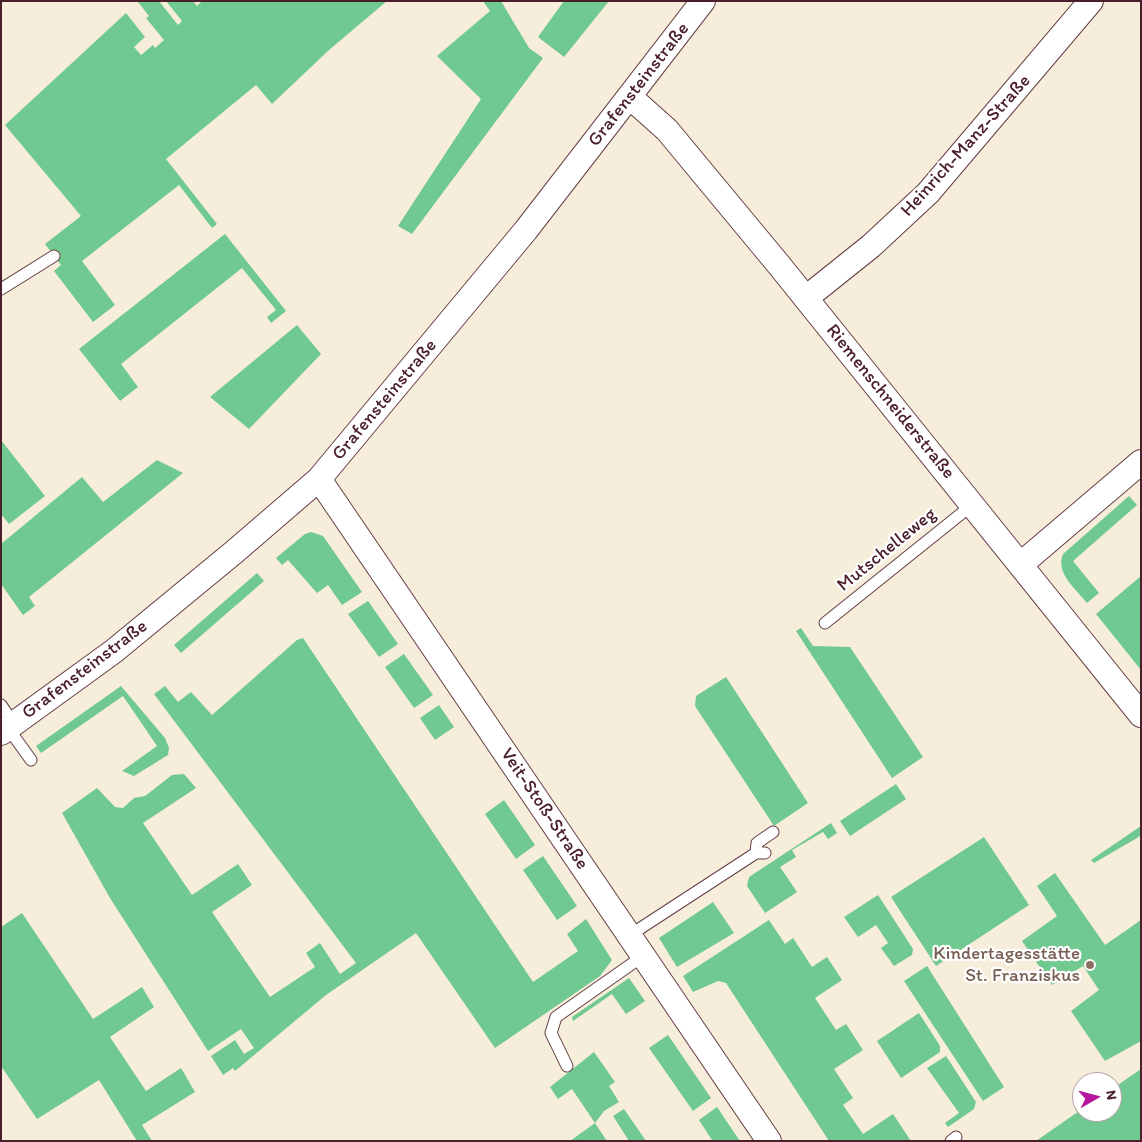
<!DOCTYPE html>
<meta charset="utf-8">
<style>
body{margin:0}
#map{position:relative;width:1142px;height:1142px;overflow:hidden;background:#f6edda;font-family:Itim,sans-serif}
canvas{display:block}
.frame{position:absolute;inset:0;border:2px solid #4a1f2b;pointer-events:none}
.north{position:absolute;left:1072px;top:1072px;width:50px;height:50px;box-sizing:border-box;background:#fff;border:1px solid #b7a5aa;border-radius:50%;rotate:82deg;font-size:14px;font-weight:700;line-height:20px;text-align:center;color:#4a1f2b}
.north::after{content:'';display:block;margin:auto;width:18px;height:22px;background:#b5179e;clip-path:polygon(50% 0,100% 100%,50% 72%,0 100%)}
</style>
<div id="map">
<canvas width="1142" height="1142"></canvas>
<div class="frame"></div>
<div class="north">N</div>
</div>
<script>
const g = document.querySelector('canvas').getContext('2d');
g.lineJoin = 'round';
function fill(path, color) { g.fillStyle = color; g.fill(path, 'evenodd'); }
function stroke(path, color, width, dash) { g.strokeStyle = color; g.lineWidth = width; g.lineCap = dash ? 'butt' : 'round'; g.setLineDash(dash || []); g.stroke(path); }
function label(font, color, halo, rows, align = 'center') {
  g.font = font + ' Itim,sans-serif'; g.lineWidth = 4.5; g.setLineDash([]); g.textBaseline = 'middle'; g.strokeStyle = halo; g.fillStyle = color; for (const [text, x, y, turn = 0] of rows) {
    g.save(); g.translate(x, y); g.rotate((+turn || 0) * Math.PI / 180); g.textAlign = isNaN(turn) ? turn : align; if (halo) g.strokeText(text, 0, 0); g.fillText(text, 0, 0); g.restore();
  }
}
fill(new Path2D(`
 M 139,1 L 159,1 L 178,25 L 182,21 L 166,1 L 193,1 L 197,6 L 202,1 L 387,1 L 329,50 L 272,104 L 256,85 L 166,159 L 217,224 L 212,228 L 179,185 L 82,261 L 115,305 L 93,322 L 54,271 L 61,265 L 45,244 L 81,216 L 5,125 L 126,13 L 145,37 L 134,47 L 141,55 L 153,45 L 155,48 L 164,40 L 146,18 L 149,16 L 138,2 Z
 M 483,1 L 501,1 L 529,48 L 543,58 L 412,234 L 398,226 L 481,99 L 437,56 L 490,11 Z
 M 564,1 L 609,1 L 564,57 L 538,37 Z
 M 225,234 L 286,311 L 271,323 L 267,317 L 276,310 L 242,268 L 121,364 L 138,387 L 120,401 L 79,349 Z
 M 297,325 L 321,354 L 249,429 L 210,397 Z
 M 1,440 L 45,496 L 9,524 L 1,514 Z
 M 157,460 L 183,473 L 29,597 L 35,606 L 23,615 L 1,584 L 1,544 L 82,477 L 103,502 Z
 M 1129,496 L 1137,505 L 1073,561 L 1099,593 L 1087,603 C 1076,589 1055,573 1063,554 Z
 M 311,532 L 323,536 L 362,592 L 342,605 L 328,585 L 317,593 L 288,560 L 282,565 L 276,558 L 305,534 Z
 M 257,573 L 264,581 L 181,653 L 174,645 Z
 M 1141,576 L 1141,670 L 1096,614 Z
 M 368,601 L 398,644 L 379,657 L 348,614 Z
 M 801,628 L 813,646 L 850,647 L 923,757 L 892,778 L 796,631 Z
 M 303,638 L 533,982 L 578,951 L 567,934 L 586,919 L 612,960 L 600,976 L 495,1048 L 416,933 L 326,995 L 235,1071 L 233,1068 L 223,1075 L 211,1056 L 235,1040 L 244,1054 L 254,1048 L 241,1029 L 208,1051 L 110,898 L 62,813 L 97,788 L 115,807 L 123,808 L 134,798 L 145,796 L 172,775 L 184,774 L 196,788 L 143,823 L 192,895 L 238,864 L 252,885 L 212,912 L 270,997 L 315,967 L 306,953 L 320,943 L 340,974 L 356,963 L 154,694 L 165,686 L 178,702 L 191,692 L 212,715 L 297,640 Z
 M 404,654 L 433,695 L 414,708 L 385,667 Z
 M 726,677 L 808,803 L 774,826 L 695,706 L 696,696 Z
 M 121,686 L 165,738 L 169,748 L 168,755 L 134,776 L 122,771 L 157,746 L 123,696 L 41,753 L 36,746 Z
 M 439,705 L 454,727 L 435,740 L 420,718 Z
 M 896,784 L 906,799 L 850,836 L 840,821 Z
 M 504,800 L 535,845 L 516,859 L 485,814 Z
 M 831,823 L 837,833 L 828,839 L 823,832 L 792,850 L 796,857 L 780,867 L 797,892 L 765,913 L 747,886 L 749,877 Z
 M 1141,826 L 1141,835 L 1137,838 L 1094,863 L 1091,860 Z
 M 984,837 L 1029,905 L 936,966 L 891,897 Z
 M 543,856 L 577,906 L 557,920 L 523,870 Z
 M 1055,873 L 1105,945 L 1141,920 L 1141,1041 L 1105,1061 L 1071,1011 L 1099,990 L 1083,966 L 1052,985 L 1022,941 L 1057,916 L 1037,886 Z
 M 878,895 L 913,949 L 912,955 L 894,966 L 881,948 L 888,943 L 876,925 L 858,937 L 844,917 Z
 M 713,902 L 734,933 L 677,967 L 659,938 Z
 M 22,913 L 93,1019 L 142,987 L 154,1007 L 110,1037 L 146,1091 L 181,1068 L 195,1092 L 142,1125 L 152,1141 L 137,1141 L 99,1080 L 37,1119 L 1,1066 L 1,927 Z
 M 769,920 L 785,944 L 793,938 L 812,967 L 827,957 L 842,980 L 815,998 L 836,1030 L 846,1024 L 863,1050 L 834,1069 L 853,1098 L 843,1105 L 863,1134 L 893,1114 L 911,1141 L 829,1141 L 726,983 L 718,981 L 693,992 L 683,976 Z
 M 927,966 L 1004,1087 L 983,1101 L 904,981 Z
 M 629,978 L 645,1001 L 626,1014 L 612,994 L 573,1021 L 572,1017 Z
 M 919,1013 L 940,1046 L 940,1052 L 901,1078 L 877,1041 Z
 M 668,1035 L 711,1098 L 693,1111 L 649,1048 Z
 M 594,1052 L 615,1082 L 609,1086 L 619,1102 L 604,1111 L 595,1123 L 607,1141 L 570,1141 L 595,1123 L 572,1089 L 558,1099 L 550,1087 Z
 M 946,1056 L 976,1102 L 974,1109 L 948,1127 L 945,1123 L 959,1113 L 927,1068 Z
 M 1141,1069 L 1141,1141 L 1036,1141 L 1082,1109 L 1082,1112 L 1112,1112 L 1112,1089 Z
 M 717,1107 L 740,1141 L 712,1140 L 699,1120 Z
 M 624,1109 L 646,1141 L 629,1141 L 613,1116 Z`), '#70c990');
const lane = new Path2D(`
 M 1,289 L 54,256
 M 825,623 L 972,505
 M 1,705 L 14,724
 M 8,728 L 31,760
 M 756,853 L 757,843 L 773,832
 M 630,935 L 756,853 L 765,853
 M 567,1066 L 551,1033 L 556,1017 L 643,956
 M 951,1141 L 956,1137`);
const street = new Path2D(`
 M 630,97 L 667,130 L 779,265 L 1141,715
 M 806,298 L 871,246 L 928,193 L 1091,1
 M 319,479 L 769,1141
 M 1020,565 L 1141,462
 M 1,733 L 114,651 L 233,553 L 319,479 L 526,230 L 703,1`);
stroke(lane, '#643e45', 13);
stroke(street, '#643e45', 26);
stroke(lane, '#fff', 11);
stroke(street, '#fff', 24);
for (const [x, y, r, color] of [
 [1090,965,5,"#8d6e63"]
]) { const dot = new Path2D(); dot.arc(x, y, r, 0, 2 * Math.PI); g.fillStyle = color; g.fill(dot); stroke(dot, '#fff', 2); }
label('19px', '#4a1f2b', '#fff', [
 ["Grafensteinstraße",639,85,-52],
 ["Heinrich-Manz-Straße",966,146,-48],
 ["Grafensteinstraße",385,400,-50],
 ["Riemenschneiderstraße",890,402,51],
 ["Mutschelleweg",887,550,-39],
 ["Grafensteinstraße",85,670,-37],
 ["Veit-Stoß-Straße",544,809,56]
]);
label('19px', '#785e54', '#fff', [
 ["Kindertagesstätte",1080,954],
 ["St. Franziskus",1080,976]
], 'right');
</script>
